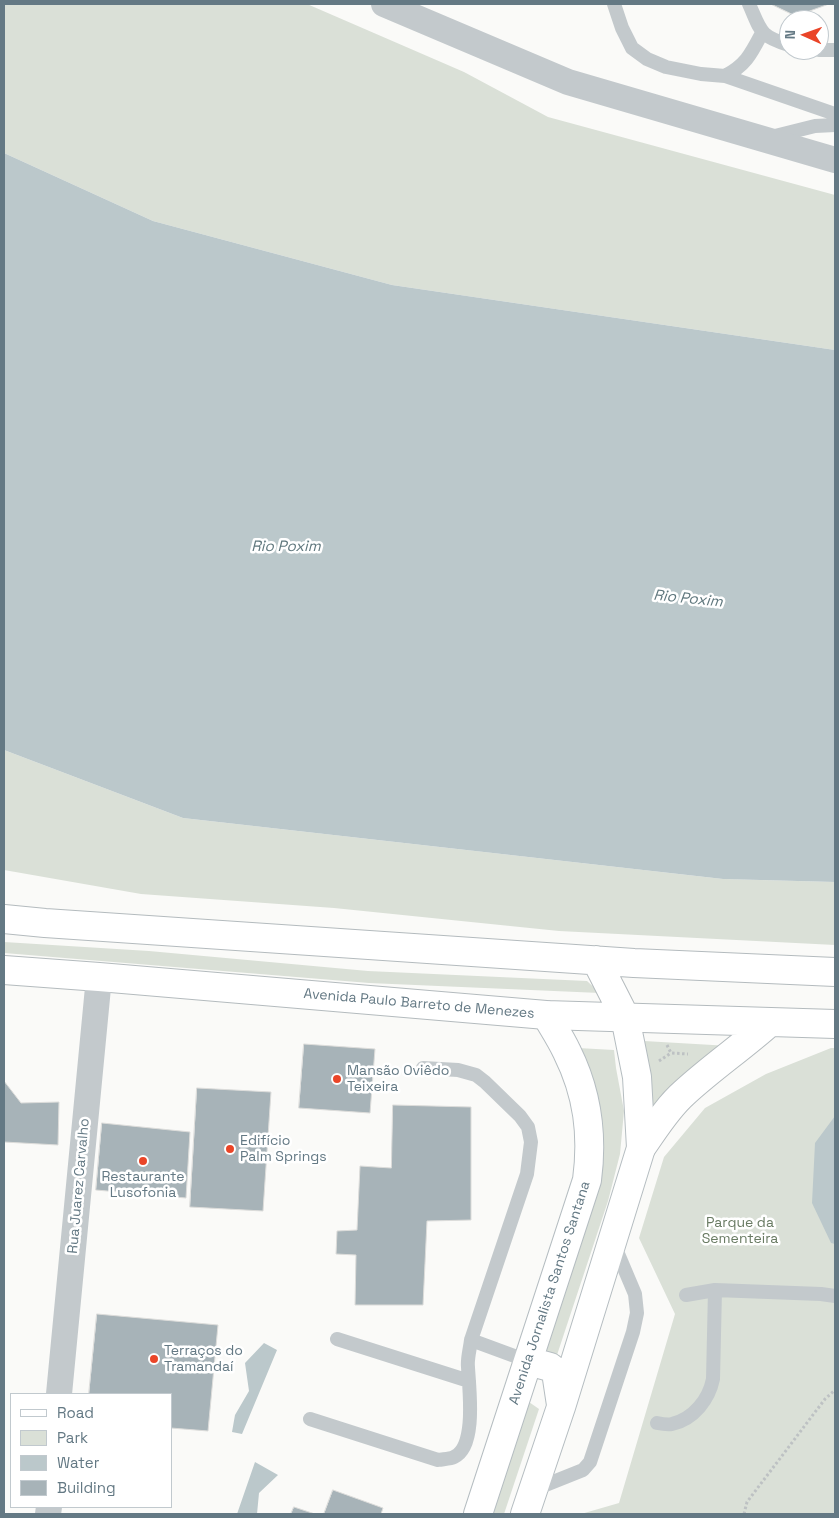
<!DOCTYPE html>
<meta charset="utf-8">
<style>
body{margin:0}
#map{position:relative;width:839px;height:1518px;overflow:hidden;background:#fafaf8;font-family:"Space Grotesk",sans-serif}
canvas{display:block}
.frame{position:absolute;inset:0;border:5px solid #647984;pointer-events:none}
.legend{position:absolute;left:10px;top:1393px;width:162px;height:115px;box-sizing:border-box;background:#fff;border:1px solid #c1c9ce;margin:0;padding:6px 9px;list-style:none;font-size:15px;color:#647984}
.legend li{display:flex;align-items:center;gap:10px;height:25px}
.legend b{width:25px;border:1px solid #c1c9ce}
.north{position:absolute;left:779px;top:10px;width:50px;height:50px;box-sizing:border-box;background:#fff;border:1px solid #c1c9ce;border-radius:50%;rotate:272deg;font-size:14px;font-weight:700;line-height:20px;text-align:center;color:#647984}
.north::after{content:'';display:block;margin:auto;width:18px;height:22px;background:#ea4528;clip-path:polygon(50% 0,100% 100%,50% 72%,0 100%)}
</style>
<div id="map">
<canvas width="839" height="1518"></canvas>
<div class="frame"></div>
<ul class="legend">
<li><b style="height:6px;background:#fff"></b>Road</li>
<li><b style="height:14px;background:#dae0d7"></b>Park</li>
<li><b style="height:14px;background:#bbc8cb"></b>Water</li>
<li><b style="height:14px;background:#a7b3b8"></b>Building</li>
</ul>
<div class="north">N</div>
</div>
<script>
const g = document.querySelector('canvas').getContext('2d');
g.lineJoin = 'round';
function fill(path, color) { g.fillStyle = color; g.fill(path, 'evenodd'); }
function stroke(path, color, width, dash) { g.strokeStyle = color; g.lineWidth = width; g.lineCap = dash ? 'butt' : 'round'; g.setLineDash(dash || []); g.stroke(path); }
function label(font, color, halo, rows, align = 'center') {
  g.font = font + ' "Space Grotesk",sans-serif'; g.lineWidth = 5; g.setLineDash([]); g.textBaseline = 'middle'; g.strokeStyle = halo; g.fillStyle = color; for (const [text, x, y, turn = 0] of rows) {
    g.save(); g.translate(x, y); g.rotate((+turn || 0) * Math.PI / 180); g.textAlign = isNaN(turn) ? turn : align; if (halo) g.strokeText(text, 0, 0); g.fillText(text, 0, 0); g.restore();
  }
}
fill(new Path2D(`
 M 4,4 L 307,4 L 464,72 L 548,117 L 835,195 L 835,350 L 392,285 L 153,221 L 4,153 Z
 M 4,750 L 183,818 L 723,879 L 835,882 L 835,945 L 559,931 L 334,908 L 141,894 L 4,870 Z
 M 4,942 L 149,951 L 368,971 L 587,981 L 600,993 L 369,983 L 4,953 Z
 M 644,1041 L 730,1046 L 650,1116 Z
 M 578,1048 L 614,1050 L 616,1068 L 624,1111 L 620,1154 L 608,1201 L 555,1361 L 541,1355 L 589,1211 Z
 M 831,1048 L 835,1048 L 835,1514 L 581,1514 L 619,1503 L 675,1314 L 639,1238 L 664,1157 L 705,1108 L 766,1074 Z
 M 529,1402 L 539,1409 L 504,1514 L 491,1514 Z`), '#dae0d7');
fill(new Path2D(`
 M 4,153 L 153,221 L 392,285 L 835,350 L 835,882 L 723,879 L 183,818 L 4,750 Z
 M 835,1116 L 835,1244 L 831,1243 L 812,1203 L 815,1143 Z
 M 264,1343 L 277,1350 L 242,1434 L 232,1432 L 235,1415 L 249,1391 L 245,1363 Z
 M 255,1462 L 278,1475 L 259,1493 L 257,1514 L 237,1514 Z`), '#bbc8cb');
const building = new Path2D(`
 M 771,4 L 829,4 L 796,16 Z
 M 304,1044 L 375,1049 L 370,1113 L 299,1108 Z
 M 4,1081 L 21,1103 L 59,1102 L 58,1145 L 4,1142 Z
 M 197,1088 L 271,1092 L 263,1211 L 190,1207 Z
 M 393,1105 L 471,1107 L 471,1220 L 427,1221 L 423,1305 L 355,1305 L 356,1255 L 336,1254 L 337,1231 L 357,1230 L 360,1166 L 391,1168 Z
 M 102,1123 L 190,1132 L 186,1198 L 96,1190 Z
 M 97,1314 L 218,1325 L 208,1431 L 171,1428 L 171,1394 L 89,1394 Z
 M 333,1490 L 383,1508 L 381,1514 L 324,1514 Z
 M 294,1507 L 315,1514 L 291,1514 Z`);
fill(building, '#a7b3b8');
stroke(building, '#dcdcda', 1);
const secondary = new Path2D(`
 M 528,1361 L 550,1367 L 556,1372 L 561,1405
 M 478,1514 L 587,1180 C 593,1135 588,1094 567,1052 C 561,1039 553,1027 546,1015
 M 525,1514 L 561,1407 L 641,1148 L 637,1077 L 625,1017`);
const primary = new Path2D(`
 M 4,919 L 45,923 L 634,963 L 835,972
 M 596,960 L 625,1017
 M 4,970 L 99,977 L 546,1015 L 835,1024
 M 641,1148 C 654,1130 666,1109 684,1093 C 711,1068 742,1047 770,1022`);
stroke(secondary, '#b5bdc1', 30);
stroke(primary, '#b4bbbe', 30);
stroke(new Path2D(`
 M 667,1045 L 671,1053 L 688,1054
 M 659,1061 L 671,1053
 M 744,1514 L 747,1502 L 825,1399 L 835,1390`), '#bdc1c3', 3, [2.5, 2.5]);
stroke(new Path2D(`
 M 614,4 L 622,28 L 632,48 L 647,59 L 666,67 L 701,74 L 725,76 L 835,114
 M 749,4 C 761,31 759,36 789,45
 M 819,50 L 835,50
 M 725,76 C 746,65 751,54 762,33
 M 771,137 L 815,126 L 835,125
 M 423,1068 L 458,1070 L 476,1075 L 485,1082 L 520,1116 L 528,1127 L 531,1142 L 527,1174 L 471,1340 L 528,1361
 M 686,1295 L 715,1290 L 821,1294 L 835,1296
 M 337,1339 L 469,1381
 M 310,1419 L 438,1460 C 443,1459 450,1459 454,1457 C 477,1447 469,1388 468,1367 C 467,1359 470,1349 471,1340
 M 657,1423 C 662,1424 668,1425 672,1424 C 694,1419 709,1399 713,1379 L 715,1290
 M 533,1490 L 583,1470 L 590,1462 L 633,1332 L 637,1313 L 635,1294 L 613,1242`), '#c3c9cc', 14);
stroke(new Path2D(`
 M 384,4 L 568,82 L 835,160
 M 59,1394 L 99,977
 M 48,1514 L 49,1507`), '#c3c9cc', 26);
stroke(secondary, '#fff', 28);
stroke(primary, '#fff', 28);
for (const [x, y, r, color] of [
 [337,1079,5,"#ea4528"],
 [230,1149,5,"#ea4528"],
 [143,1161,5,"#ea4528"],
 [154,1359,5,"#ea4528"]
]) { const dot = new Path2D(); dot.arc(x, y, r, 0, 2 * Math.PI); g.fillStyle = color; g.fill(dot); stroke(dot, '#fff', 2); }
label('14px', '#647984', '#fff', [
 ["Avenida Paulo Barreto de Menezes",419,1004,5],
 ["Rua Juarez Carvalho",79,1186,-85],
 ["Avenida Jornalista Santos Santana",550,1293,-72]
]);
label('14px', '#647984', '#fff', [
 ["Mansão Oviêdo",347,1071],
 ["Teixeira",347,1087],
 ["Edifício",240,1141],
 ["Palm Springs",240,1157],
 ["Restaurante",143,1177,"center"],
 ["Lusofonia",143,1193,"center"],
 ["Terraços do",164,1351],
 ["Tramandaí",164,1367]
], 'left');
label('14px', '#697b63', '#fff', [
 ["Parque da",740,1223],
 ["Sementeira",740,1239]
]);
label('italic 15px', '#5f777d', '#fff', [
 ["Rio Poxim",286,547],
 ["Rio Poxim",688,599,6]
]);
</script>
